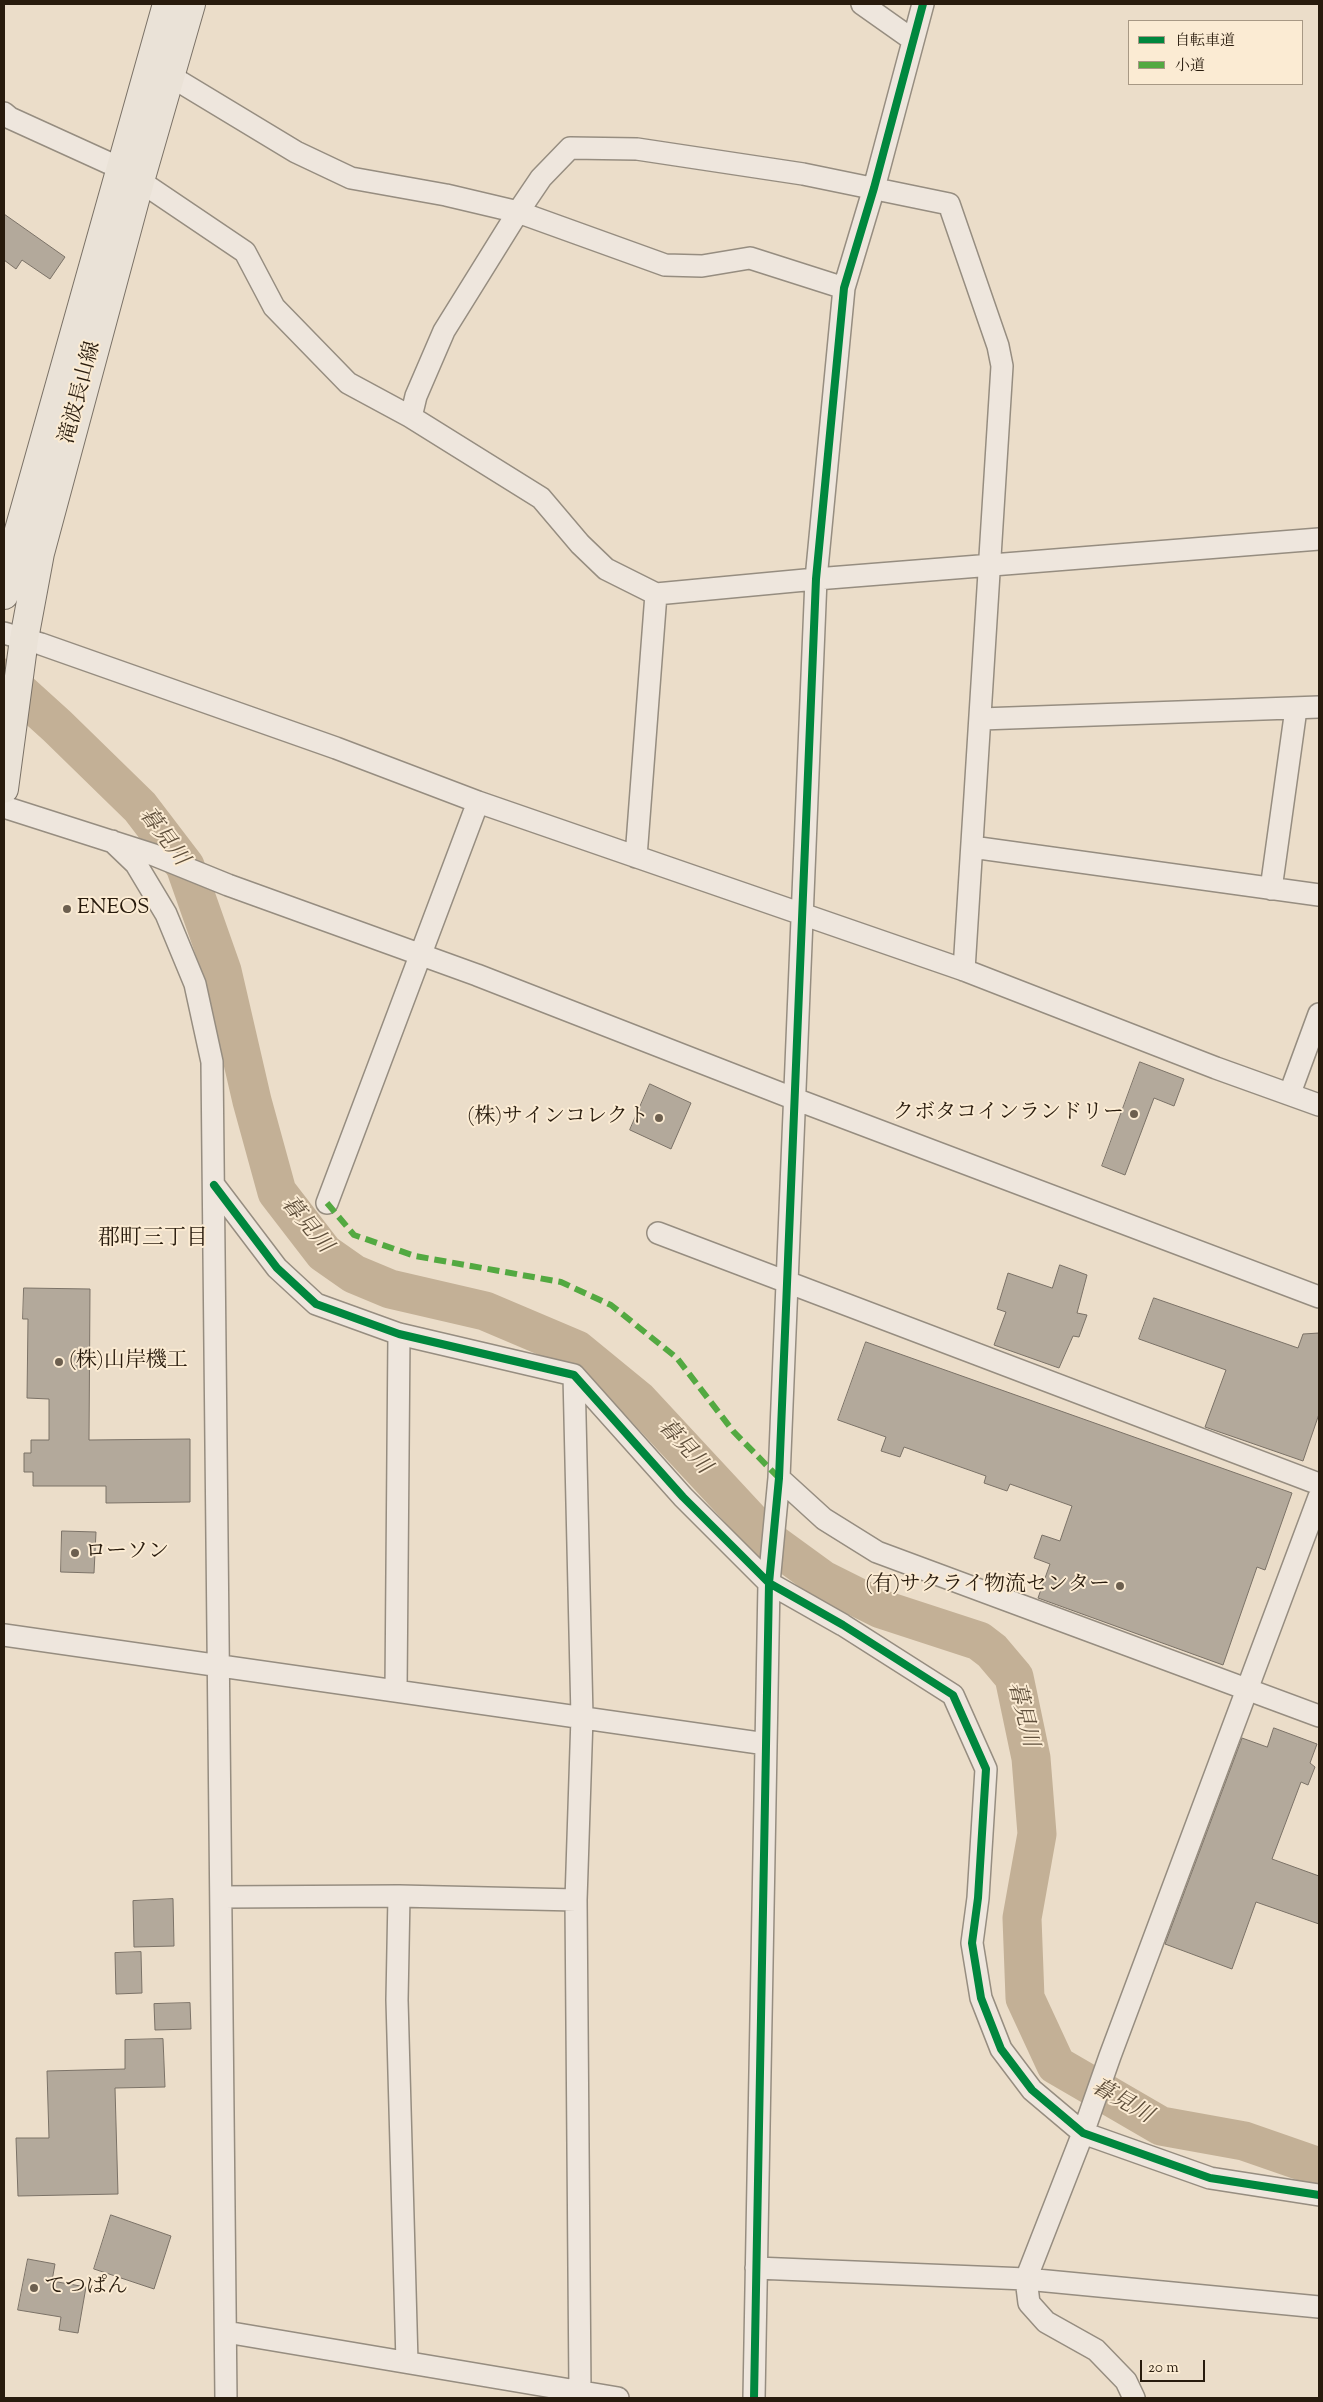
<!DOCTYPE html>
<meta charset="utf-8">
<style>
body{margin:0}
#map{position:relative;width:1323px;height:2402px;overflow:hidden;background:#ebddc9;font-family:"Sorts Mill Goudy","Noto Serif JP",serif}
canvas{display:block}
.frame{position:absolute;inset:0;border:5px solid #281b0d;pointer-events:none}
.legend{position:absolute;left:1128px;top:20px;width:175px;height:65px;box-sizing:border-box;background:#fbebd3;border:1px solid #a79884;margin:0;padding:6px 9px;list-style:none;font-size:15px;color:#281b0d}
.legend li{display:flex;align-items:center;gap:10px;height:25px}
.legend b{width:25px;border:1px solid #a79884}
.scale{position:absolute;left:1140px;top:2360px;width:65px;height:22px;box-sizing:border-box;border:2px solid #281b0d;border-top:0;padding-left:6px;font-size:15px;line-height:18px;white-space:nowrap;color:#281b0d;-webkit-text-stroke:4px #fbebd3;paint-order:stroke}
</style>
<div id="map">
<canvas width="1323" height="2402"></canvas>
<div class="frame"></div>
<ul class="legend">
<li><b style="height:6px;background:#00873e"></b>自転車道</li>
<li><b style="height:6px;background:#53a941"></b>小道</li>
</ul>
<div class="scale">20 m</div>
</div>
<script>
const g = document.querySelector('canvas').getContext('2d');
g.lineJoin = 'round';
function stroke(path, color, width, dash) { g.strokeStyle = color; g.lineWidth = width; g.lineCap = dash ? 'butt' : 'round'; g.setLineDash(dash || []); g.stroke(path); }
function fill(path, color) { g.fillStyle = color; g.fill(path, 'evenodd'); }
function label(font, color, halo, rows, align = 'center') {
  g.font = font + ' "Sorts Mill Goudy","Noto Serif JP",serif'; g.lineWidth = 4; g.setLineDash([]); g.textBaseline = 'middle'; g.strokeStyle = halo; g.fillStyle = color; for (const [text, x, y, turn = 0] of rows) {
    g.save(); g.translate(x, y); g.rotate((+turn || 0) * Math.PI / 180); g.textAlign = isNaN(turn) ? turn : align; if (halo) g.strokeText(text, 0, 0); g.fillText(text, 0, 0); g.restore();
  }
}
stroke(new Path2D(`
 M 4,678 L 57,726 L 140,807 L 185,866 L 222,971 L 252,1101 L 277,1192 L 324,1253 L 354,1274 L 390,1289 L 485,1311 L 577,1350 L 638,1400 L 768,1540 L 823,1580 L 881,1609 L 979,1641 L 992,1651 L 1014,1677 L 1031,1758 L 1037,1834 L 1022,1918 L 1025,1998 L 1056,2065 L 1161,2126 L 1244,2141 L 1319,2167`), '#c3b096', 39);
const building = new Path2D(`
 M 4,214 L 65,257 L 50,279 L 22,260 L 16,269 L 4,260 Z
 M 1140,1062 L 1184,1079 L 1174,1106 L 1154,1098 L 1125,1175 L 1102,1166 Z
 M 650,1084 L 691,1103 L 671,1149 L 630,1130 Z
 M 1060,1265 L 1087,1275 L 1077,1313 L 1087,1315 L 1079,1337 L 1073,1336 L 1059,1368 L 994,1345 L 1006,1312 L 997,1309 L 1008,1273 L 1052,1288 Z
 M 24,1288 L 90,1289 L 89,1440 L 190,1439 L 190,1502 L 106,1503 L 106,1486 L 33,1486 L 33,1472 L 24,1472 L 24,1453 L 31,1453 L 31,1440 L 49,1440 L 49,1399 L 27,1398 L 28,1319 L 23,1319 Z
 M 1154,1298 L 1298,1348 L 1303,1334 L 1319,1333 L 1319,1414 L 1303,1461 L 1205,1427 L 1226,1370 L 1139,1339 Z
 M 866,1342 L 1292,1493 L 1265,1570 L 1257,1567 L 1223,1665 L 1038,1598 L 1050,1564 L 1034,1558 L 1042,1535 L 1060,1541 L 1072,1506 L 1010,1484 L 1007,1491 L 984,1483 L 986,1476 L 904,1447 L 900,1457 L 881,1451 L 886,1437 L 838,1420 Z
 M 62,1531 L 96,1532 L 94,1573 L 61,1572 Z
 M 1274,1728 L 1317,1744 L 1310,1763 L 1315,1767 L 1308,1785 L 1301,1782 L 1272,1859 L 1319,1876 L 1319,1924 L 1256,1902 L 1232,1969 L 1165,1944 L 1242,1738 L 1267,1747 Z
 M 173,1899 L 174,1946 L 134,1947 L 133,1901 Z
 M 141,1952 L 142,1993 L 116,1994 L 115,1953 Z
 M 190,2003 L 191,2029 L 155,2030 L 154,2004 Z
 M 163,2039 L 165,2087 L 115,2088 L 118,2194 L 18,2196 L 16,2138 L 49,2138 L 47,2071 L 125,2069 L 125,2040 Z
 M 111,2215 L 171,2236 L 154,2289 L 94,2269 Z
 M 28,2259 L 55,2264 L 52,2281 L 86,2287 L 78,2333 L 59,2330 L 61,2317 L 18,2310 Z`);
fill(building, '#b3a99b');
stroke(building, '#7b7267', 1);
const minor = new Path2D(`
 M 862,4 L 913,40
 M 157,68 L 296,152 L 351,178 L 446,195 L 518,212 L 665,265 L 702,266 L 750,258 L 844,288
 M 4,113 L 10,118 L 122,169 L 245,252 L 274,307 L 348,383 L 411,417 L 541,498 L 580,544 L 606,569 L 656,594 L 816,579 L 1319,539
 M 411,417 L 416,396 L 444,331 L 518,212 L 541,178 L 570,148 L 637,149 L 803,174 L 949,204 L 998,346 L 1002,366 L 964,970
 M 4,633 L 41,644 L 336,748 L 478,802 L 964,970 L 1216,1068 L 1319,1105
 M 981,719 L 1319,707
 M 4,807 L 154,855 L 228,885 L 477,975 L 795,1099 L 1319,1297
 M 112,841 L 136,864 L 166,914 L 195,984 L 212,1062 L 226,2398
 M 972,847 L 1319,895
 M 636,857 L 656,594
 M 1271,889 L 1296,709
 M 1290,1093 L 1319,1014
 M 214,1185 L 277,1268 L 316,1304 L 399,1334 L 574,1375 L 683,1497 L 769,1583 L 843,1625 L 953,1695 L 986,1769 L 978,1898 L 972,1943 L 981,1998 L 1001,2049 L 1032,2090 L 1083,2133 L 1210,2178 L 1319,2195
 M 327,1203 L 478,802
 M 658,1233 L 1319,1484
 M 574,1375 L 582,1717 L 576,1900 L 580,2392
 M 779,1478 L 824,1519 L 877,1552 L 1319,1716
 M 4,1635 L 766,1744
 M 396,1690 L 399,1334
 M 399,1896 L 397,2000 L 407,2362
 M 222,1897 L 399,1896 L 576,1900
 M 756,2268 L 1026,2279 L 1319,2307
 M 226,2332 L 618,2398
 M 754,2398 L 769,1583 L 779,1478 L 816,579 L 844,288 L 874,188 L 923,4
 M 1134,2398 L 1126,2381 L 1096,2350 L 1046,2322 L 1029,2303 L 1026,2279 L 1083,2133 L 1110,2056 L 1319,1497`);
const major = new Path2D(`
 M 4,595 L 12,555 L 167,4
 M 4,789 L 24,639 L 40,553 L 140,181 L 191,4`);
stroke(minor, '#968d80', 24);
stroke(major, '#7b7267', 30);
stroke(minor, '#eee6dd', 21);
stroke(major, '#eae2d7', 28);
stroke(new Path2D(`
 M 327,1203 L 354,1235 L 415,1256 L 561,1282 L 611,1305 L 677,1358 L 733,1431 L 779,1478`), '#53a941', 6, [12, 6]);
stroke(new Path2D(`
 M 214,1185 L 277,1268 L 316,1304 L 399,1334 L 574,1375 L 683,1497 L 769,1583 L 843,1625 L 953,1695 L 986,1769 L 978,1898 L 972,1943 L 981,1998 L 1001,2049 L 1032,2090 L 1083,2133 L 1210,2178 L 1319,2195
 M 754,2398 L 769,1583 L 779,1478 L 816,579 L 844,288 L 874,188 L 923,4`), '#00873e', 8);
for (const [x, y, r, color] of [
 [67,909,5,"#6c5f4f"],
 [1134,1114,5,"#6c5f4f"],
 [659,1118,5,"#6c5f4f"],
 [59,1362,5,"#6c5f4f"],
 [75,1553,5,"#6c5f4f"],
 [1120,1586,5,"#6c5f4f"],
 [34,2288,5,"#6c5f4f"]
]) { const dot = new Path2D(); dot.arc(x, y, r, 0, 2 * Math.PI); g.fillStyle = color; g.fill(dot); stroke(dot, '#fbebd3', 2); }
label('21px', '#281b0d', '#fbebd3', [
 ["滝波長山線",82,393,-75]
]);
label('21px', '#281b0d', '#fbebd3', [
 ["ENEOS",77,909],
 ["クボタコインランドリー",1124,1114,"right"],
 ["(株)サインコレクト",649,1118,"right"],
 ["(株)山岸機工",69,1362],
 ["ローソン",85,1553],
 ["(有)サクライ物流センター",1110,1586,"right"],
 ["てつぱん",44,2288]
], 'left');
label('italic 22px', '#5f4f3b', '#fbebd3', [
 ["暮見川",162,838,53],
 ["暮見川",305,1226,50],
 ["暮見川",683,1448,47],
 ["暮見川",1021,1715,76],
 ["暮見川",1121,2103,30]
]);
label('22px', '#281b0d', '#fbebd3', [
 ["郡町三丁目",153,1240]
]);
</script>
